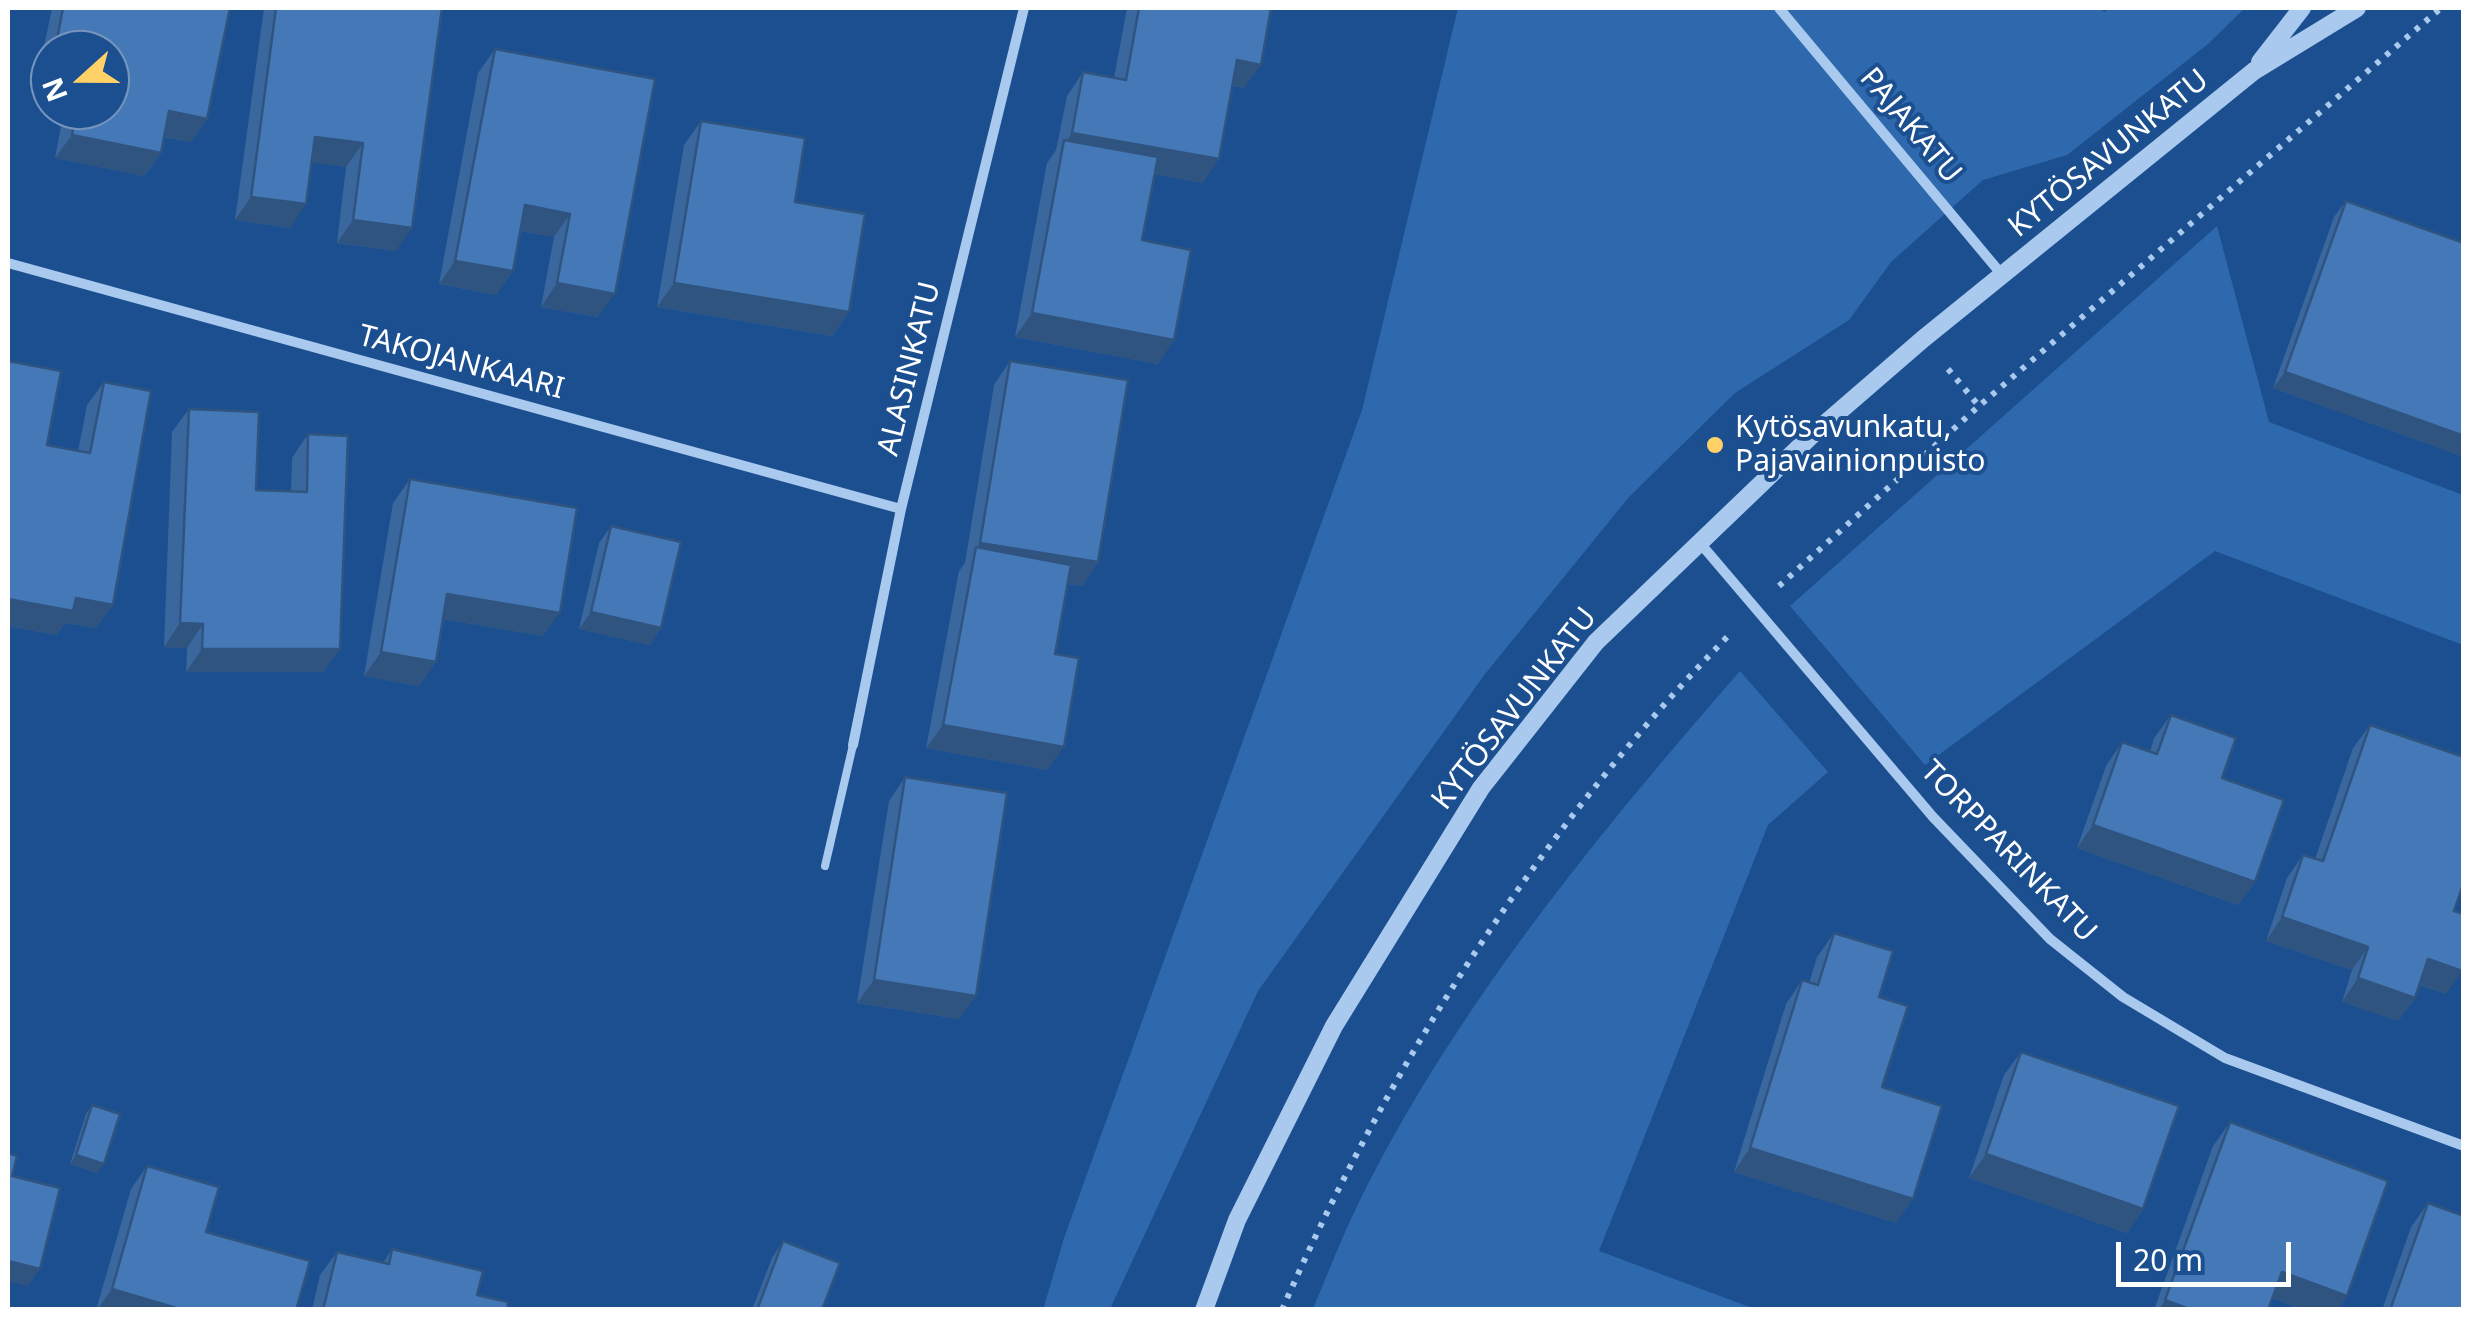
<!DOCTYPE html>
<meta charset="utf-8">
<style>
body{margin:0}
#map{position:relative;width:2471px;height:1317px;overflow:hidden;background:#1b4f8f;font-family:"Noto Sans",sans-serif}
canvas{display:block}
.frame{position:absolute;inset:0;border:10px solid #fff;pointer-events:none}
.north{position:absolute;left:30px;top:30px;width:100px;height:100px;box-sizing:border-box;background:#1b4f8f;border:2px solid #7695bc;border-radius:50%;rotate:249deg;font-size:28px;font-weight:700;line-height:40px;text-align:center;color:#fff}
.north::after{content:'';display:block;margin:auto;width:35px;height:45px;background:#ffd166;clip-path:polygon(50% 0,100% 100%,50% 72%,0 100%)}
.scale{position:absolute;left:2116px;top:1242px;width:175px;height:45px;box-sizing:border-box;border:5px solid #fff;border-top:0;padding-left:12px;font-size:30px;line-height:35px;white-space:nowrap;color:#fff;-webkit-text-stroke:8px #1b4f8f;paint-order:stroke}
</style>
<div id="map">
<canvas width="2471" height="1317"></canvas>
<div class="frame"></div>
<div class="north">N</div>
<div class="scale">20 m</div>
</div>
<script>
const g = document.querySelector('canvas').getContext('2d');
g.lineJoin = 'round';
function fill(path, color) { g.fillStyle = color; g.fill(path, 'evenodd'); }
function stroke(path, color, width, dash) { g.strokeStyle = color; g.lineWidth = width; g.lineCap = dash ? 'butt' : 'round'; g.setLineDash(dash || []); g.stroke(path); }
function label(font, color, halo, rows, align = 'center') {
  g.font = font + ' "Noto Sans",sans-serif'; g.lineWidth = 8; g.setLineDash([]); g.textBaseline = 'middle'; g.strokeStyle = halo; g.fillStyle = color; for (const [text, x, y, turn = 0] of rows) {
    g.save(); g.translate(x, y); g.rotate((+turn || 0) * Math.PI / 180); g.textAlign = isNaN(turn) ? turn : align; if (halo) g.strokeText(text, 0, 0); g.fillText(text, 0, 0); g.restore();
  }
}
fill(new Path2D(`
 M 1458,8 L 2100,8 L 2104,12 L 2111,8 L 2245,8 L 2208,44 L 2067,155 L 1983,180 L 1891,262 L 1849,320 L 1735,393 L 1629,497 L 1485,674 L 1258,991 L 1110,1309 L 1043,1310 L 1064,1238 L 1362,410 Z
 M 2217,226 L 2269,422 L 2463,495 L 2463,645 L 2215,551 L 1925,765 L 1790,606 Z
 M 1740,671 L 1828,772 L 1768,825 L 1599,1251 L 1755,1309 L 1313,1309 C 1328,1273 1343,1234 1361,1198 C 1458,1004 1598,834 1740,671 Z`), '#2e69ad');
stroke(new Path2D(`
 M 1948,369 L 1979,406
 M 1779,586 L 1979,406 L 2441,8
 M 1282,1310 C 1390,1062 1542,826 1731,633`), '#a9c9ee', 6, [5, 8]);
stroke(new Path2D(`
 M 825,866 L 853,745`), '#a9c9ee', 8);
stroke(new Path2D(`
 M 1779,8 L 2003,276
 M 8,263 L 901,509
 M 1700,543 L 1933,817 L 2050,939 L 2123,997 L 2225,1058 L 2464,1146
 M 853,745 L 901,509 L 1024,8`), '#a9c9ee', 10);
stroke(new Path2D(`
 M 2260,62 L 2302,8
 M 1204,1310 L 1237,1220 L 1334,1026 L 1481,788 L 1596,642 L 1812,435 L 1923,339 L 2254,71 L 2357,8`), '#a9c9ee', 18);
fill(new Path2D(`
 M 52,8 L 230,8 L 207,119 L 191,142 L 164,137 L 161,153 L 144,176 L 55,158 L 64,110 L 110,110 L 110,50 L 50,50 L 50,104 L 33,100 Z
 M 264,8 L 442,8 L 396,251 L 337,243 L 346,167 L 312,162 L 290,228 L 235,220 Z
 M 1127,8 L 1271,8 L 1244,88 L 1232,86 L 1203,183 L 1154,174 L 1142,240 L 1158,364 L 1015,337 L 1047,163 L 1056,150 L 1067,96 L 1083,72 L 1114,78 Z
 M 495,49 L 655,79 L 598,317 L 541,307 L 554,237 L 520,231 L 513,271 L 496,295 L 439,284 L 478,73 Z
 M 701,121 L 795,202 L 849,312 L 832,336 L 657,307 L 684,145 Z
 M 2346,201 L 2464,243 L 2464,457 L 2273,388 L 2334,217 Z
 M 8,361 L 47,445 L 78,451 L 87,405 L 104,382 L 96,628 L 65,623 L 57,635 L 8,626 Z
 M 1010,361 L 1098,562 L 1082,586 L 1068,584 L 1055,654 L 1047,770 L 926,748 L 959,571 L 965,563 L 994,385 Z
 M 189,409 L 256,490 L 291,491 L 292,458 L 308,434 L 340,649 L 323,672 L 186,672 L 187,648 L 164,647 L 172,432 Z
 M 410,479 L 543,636 L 443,619 L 436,662 L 419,686 L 364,676 L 393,503 Z
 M 611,526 L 661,628 L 650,645 L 579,629 L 599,543 Z
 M 2171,715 L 2222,778 L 2255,882 L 2238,905 L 2077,848 L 2106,766 L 2122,742 L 2150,752 L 2154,738 Z
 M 2370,725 L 2454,911 L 2446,994 L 2419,985 L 2415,998 L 2398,1021 L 2342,1002 L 2352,970 L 2266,941 L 2287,878 L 2303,855 L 2315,859 L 2353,748 Z
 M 905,777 L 959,1019 L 857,1003 L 889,801 Z
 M 1834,933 L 1879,997 L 1882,1087 L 1896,1223 L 1734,1172 L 1786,1004 L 1802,980 L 1809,983 L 1817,957 Z
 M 2021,1052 L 2143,1209 L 2127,1233 L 1969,1178 L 2004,1075 Z
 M 92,1105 L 97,1173 L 70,1164 L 86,1114 Z
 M 2230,1122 L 2347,1296 L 2337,1310 L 2303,1310 L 2272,1298 L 2268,1310 L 2154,1310 L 2213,1146 Z
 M 147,1166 L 206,1232 L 296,1310 L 96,1310 L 131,1189 Z
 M 2428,1203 L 2464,1310 L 2382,1310 L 2411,1227 Z
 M 783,1241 L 822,1310 L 752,1310 L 772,1258 Z
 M 392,1249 L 477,1295 L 507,1310 L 312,1310 L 320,1275 L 337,1252 L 383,1263 Z`), '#3a679d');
fill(new Path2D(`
 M 1237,60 L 1261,65 L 1244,88 L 1220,83 Z
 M 50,77 L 50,104 L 33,100 Z
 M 169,111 L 207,119 L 191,142 L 152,134 Z
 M 1072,133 L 1219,159 L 1203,183 L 1061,157 L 1063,146 Z
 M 72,135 L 161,153 L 144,176 L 55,158 Z
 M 315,137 L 363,143 L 346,167 L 299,161 Z
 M 251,197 L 306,204 L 290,228 L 235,220 Z
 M 525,205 L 570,214 L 554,237 L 509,229 Z
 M 353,220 L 412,228 L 396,251 L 337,243 Z
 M 455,261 L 513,271 L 496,295 L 439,284 Z
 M 557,283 L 615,294 L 598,317 L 541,307 Z
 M 674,283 L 849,312 L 832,336 L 657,307 Z
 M 1032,313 L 1174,340 L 1158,364 L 1015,337 Z
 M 2285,372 L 2464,436 L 2464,457 L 2273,388 Z
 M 980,543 L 1098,562 L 1082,586 L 972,568 L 975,551 Z
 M 447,594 L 560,613 L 543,636 L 431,617 Z
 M 76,598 L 113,605 L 96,628 L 65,623 L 57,635 L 8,626 L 8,599 Z
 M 591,612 L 661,628 L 650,645 L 579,629 Z
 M 180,623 L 203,624 L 187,648 L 164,647 Z
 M 202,649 L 340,649 L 323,672 L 186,672 Z
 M 381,652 L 436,662 L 419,686 L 364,676 Z
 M 943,725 L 1064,747 L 1047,770 L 926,748 Z
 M 2093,825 L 2255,882 L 2238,905 L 2077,848 Z
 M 2282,917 L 2368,947 L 2352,970 L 2266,941 Z
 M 2428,959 L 2462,971 L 2446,994 L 2412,982 Z
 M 2358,978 L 2415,998 L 2398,1021 L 2342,1002 Z
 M 874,980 L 976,996 L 959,1019 L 857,1003 Z
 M 1750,1148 L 1913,1199 L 1896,1223 L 1734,1172 Z
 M 1986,1154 L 2143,1209 L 2127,1233 L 1969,1178 Z
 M 76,1155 L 104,1164 L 97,1173 L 70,1164 Z
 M 8,1261 L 40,1269 L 28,1286 L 8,1281 Z
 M 2282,1272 L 2347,1296 L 2337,1310 L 2303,1310 L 2265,1295 Z
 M 112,1289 L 183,1310 L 97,1310 Z
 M 2165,1300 L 2192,1310 L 2159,1310 Z`), '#305480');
const building = new Path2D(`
 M 63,8 L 230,8 L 207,119 L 169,111 L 161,153 L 72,135 L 76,110 L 110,110 L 110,50 L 55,50 Z
 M 276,8 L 442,8 L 412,228 L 353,220 L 363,143 L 315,137 L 306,204 L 251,197 Z
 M 1139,8 L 1271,8 L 1261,65 L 1237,60 L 1219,159 L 1072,133 L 1083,72 L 1126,80 Z
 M 495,49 L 655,79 L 615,294 L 557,283 L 570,214 L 525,205 L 513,271 L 455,261 Z
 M 701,121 L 805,138 L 795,202 L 865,214 L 849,312 L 674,283 Z
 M 1064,140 L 1158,157 L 1142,240 L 1191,250 L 1174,340 L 1032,313 Z
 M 2346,201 L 2464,243 L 2464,436 L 2285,372 Z
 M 8,361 L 61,371 L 47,445 L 90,453 L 104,382 L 151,391 L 113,605 L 76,598 L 73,611 L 8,599 Z
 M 1010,361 L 1128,380 L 1098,562 L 980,543 Z
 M 189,409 L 259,412 L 256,490 L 307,492 L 308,434 L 348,436 L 340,649 L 202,649 L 203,624 L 180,623 Z
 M 410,479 L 577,508 L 560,613 L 447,594 L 436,662 L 381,652 Z
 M 611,526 L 681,542 L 661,628 L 591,612 Z
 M 976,547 L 1071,565 L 1055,654 L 1079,658 L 1064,747 L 943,725 Z
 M 2171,715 L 2236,738 L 2222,778 L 2284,800 L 2255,882 L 2093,825 L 2122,742 L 2157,754 Z
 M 2370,725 L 2464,757 L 2464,882 L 2454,911 L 2464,914 L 2464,968 L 2462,971 L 2428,959 L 2415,998 L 2358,978 L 2368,947 L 2282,917 L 2303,855 L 2323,861 Z
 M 905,777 L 1007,793 L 976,996 L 874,980 Z
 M 1834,933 L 1893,951 L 1879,997 L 1908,1006 L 1882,1087 L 1942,1106 L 1913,1199 L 1750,1148 L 1802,980 L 1818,985 Z
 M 2021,1052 L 2179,1106 L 2143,1209 L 1986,1154 Z
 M 92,1105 L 120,1114 L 104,1164 L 76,1155 Z
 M 2230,1122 L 2388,1181 L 2347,1296 L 2282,1272 L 2268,1310 L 2192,1310 L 2165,1300 Z
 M 8,1153 L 17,1156 L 12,1176 L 60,1188 L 40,1269 L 8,1261 Z
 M 147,1166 L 219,1187 L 206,1232 L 310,1261 L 296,1310 L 183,1310 L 112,1289 Z
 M 2428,1203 L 2464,1216 L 2464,1310 L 2390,1310 Z
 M 783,1241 L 840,1263 L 822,1310 L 757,1310 Z
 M 392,1249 L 483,1271 L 477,1295 L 508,1302 L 507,1310 L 323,1310 L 337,1252 L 389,1264 Z`);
fill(building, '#4478b7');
stroke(building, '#305480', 2.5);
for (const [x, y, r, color] of [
 [1715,445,10,"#ffd166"]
]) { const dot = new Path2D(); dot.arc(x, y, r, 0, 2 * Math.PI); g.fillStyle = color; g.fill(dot); stroke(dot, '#1b4f8f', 4); }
label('30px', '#fff', '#1b4f8f', [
 ["PAJAKATU",1910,126,50],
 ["KYTÖSAVUNKATU",2109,154,-39],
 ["TAKOJANKAARI",461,363,15],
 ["ALASINKATU",910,369,-76],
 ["KYTÖSAVUNKATU",1515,709,-52],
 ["TORPPARINKATU",2008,852,46]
]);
label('30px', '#fff', '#1b4f8f', [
 ["Kytösavunkatu,",1735,428],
 ["Pajavainionpuisto",1735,462]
], 'left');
</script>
